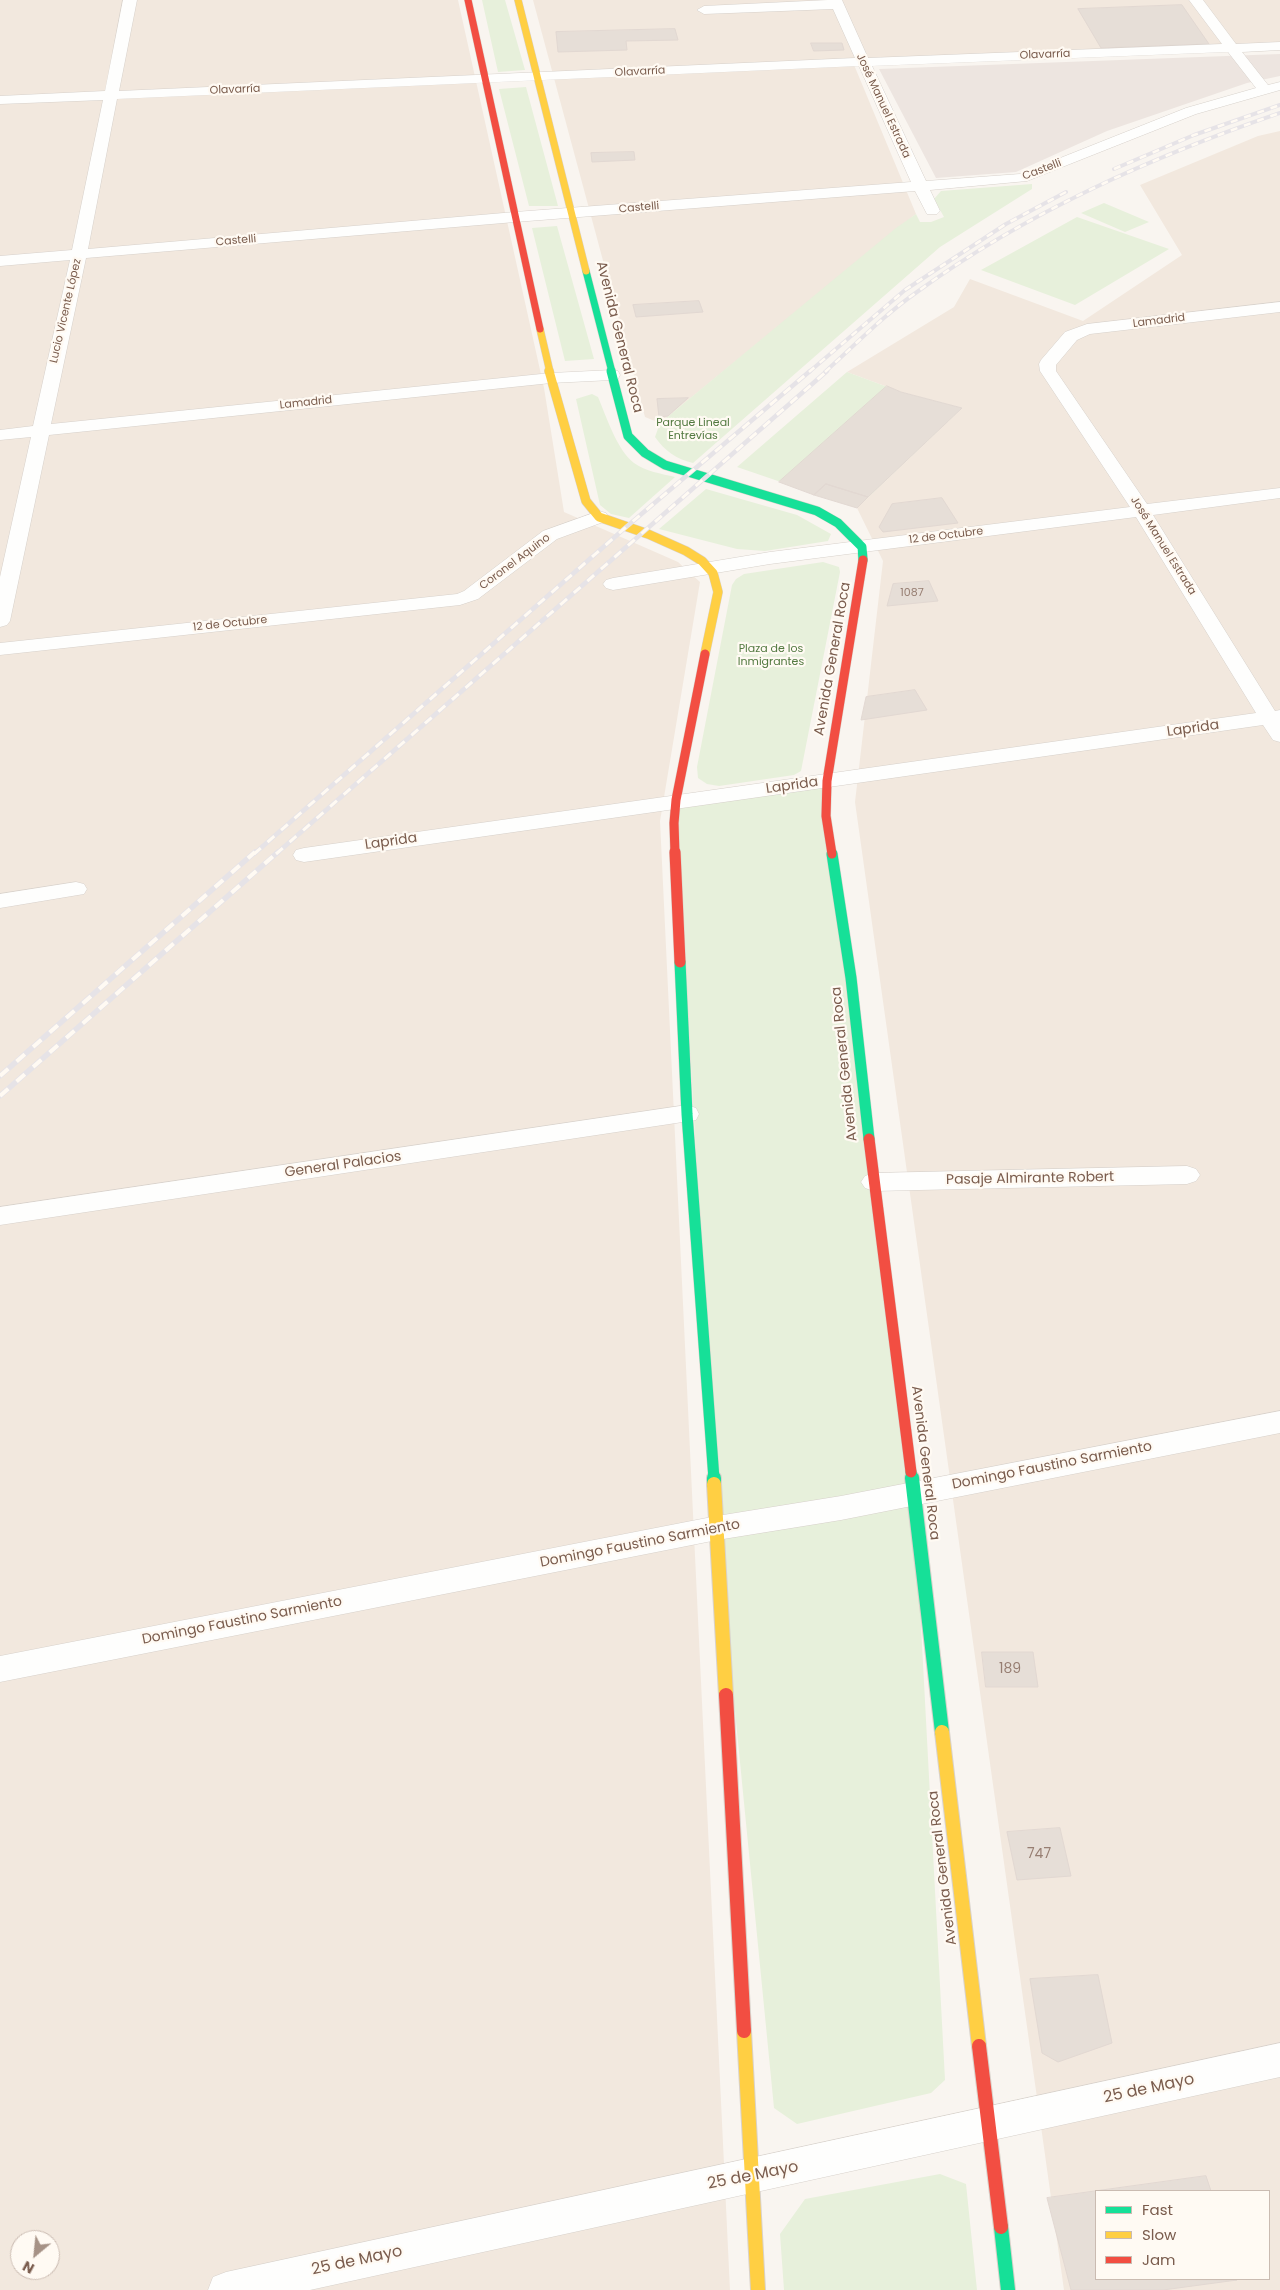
<!DOCTYPE html>
<meta charset="utf-8">
<style>
body{margin:0}
#map{position:relative;width:1280px;height:2290px;overflow:hidden;background:#f9f5f0;font-family:Poppins,sans-serif}
canvas{display:block}
.legend{position:absolute;left:1095px;top:2190px;width:175px;height:90px;box-sizing:border-box;background:#fffaf3;border:1px solid #cabbb1;margin:0;padding:6px 9px;list-style:none;font-size:15px;color:#7a5c4d}
.legend li{display:flex;align-items:center;gap:10px;height:25px}
.legend b{width:25px;border:1px solid #cabbb1}
.north{position:absolute;left:10px;top:2230px;width:50px;height:50px;box-sizing:border-box;background:#fffaf3;border:1px solid #cabbb1;border-radius:50%;rotate:208deg;font-size:14px;font-weight:700;line-height:20px;text-align:center;color:#7a5c4d}
.north::after{content:'';display:block;margin:auto;width:18px;height:22px;background:#a69286;clip-path:polygon(50% 0,100% 100%,50% 72%,0 100%)}
</style>
<div id="map">
<canvas width="1280" height="2290"></canvas>
<ul class="legend">
<li><b style="height:6px;background:#16e098"></b>Fast</li>
<li><b style="height:6px;background:#ffcf43"></b>Slow</li>
<li><b style="height:6px;background:#f24e42"></b>Jam</li>
</ul>
<div class="north">N</div>
</div>
<script>
const g = document.querySelector('canvas').getContext('2d');
g.lineJoin = 'round';
function fill(path, color) { g.fillStyle = color; g.fill(path, 'evenodd'); }
function stroke(path, color, width, dash) { g.strokeStyle = color; g.lineWidth = width; g.lineCap = dash ? 'butt' : 'round'; g.setLineDash(dash || []); g.stroke(path); }
function label(font, color, halo, rows, align = 'center') {
  g.font = font + ' Poppins,sans-serif'; g.lineWidth = 4.5; g.setLineDash([]); g.textBaseline = 'middle'; g.strokeStyle = halo; g.fillStyle = color; for (const [text, x, y, turn = 0] of rows) {
    g.save(); g.translate(x, y); g.rotate((+turn || 0) * Math.PI / 180); g.textAlign = isNaN(turn) ? turn : align; if (halo) g.strokeText(text, 0, 0); g.fillText(text, 0, 0); g.restore();
  }
}
fill(new Path2D(`
 M 0,0 L 458,0 L 544,388 L 564,512 L 678,562 L 700,582 L 660,821 L 730,2290 L 0,2290 ZM 20,2240 L 50,2240 L 50,2270 L 20,2270 Z
 M 533,0 L 1280,0 L 1280,43 L 852,60 L 916,214 L 660,423 L 645,417 Z
 M 1280,131 L 1280,2290 L 1064,2290 L 855,802 L 883,561 L 857,508 L 962,408 L 901,392 L 847,372 L 954,307 L 970,279 L 1083,321 L 1182,255 L 1140,185 L 1258,136 ZM 1096,2191 L 1269,2191 L 1269,2279 L 1096,2279 Z`), '#f2e8de');
fill(new Path2D(`
 M 1280,54 L 1280,76 L 1247,83 L 1107,131 L 1016,172 L 936,178 L 879,69 Z`), '#ede5e0');
fill(new Path2D(`
 M 482,0 L 505,0 L 525,70 L 498,72 Z
 M 526,87 L 558,206 L 529,206 L 499,89 Z
 M 1032,184 L 1032,189 L 940,247 L 693,463 C 676,459 665,451 655,437 L 660,423 L 896,228 L 916,214 L 920,222 L 931,222 L 944,217 L 934,199 L 941,191 Z
 M 1104,203 L 1149,222 L 1125,232 L 1081,213 Z
 M 1077,217 L 1169,249 L 1075,305 L 981,270 Z
 M 557,226 L 594,359 L 565,361 L 532,228 Z
 M 847,372 L 901,392 L 962,408 L 857,508 L 737,467 Z
 M 592,394 L 598,397 C 606,416 617,450 634,463 C 645,471 662,474 675,477 L 629,518 L 611,514 L 600,505 L 576,399 Z
 M 706,489 L 797,515 L 831,534 L 828,541 L 765,551 L 737,549 L 659,529 Z
 M 823,562 L 839,567 L 840,572 L 801,771 L 794,775 L 719,786 L 707,784 L 698,778 L 697,767 L 732,585 L 736,579 L 744,574 Z
 M 827,781 L 914,1493 L 945,2080 L 931,2093 L 797,2124 L 774,2108 L 717,1528 L 676,800 Z
 M 940,2174 L 966,2184 L 977,2290 L 784,2290 L 780,2234 L 805,2199 Z`), '#e7f0db');
const building = new Path2D(`
 M 1182,5 L 1209,44 L 1101,48 L 1078,9 Z
 M 675,29 L 678,40 L 626,41 L 627,50 L 558,52 L 556,32 Z
 M 811,43 L 842,43 L 844,50 L 814,51 Z
 M 634,152 L 635,160 L 592,162 L 591,153 Z
 M 699,301 L 703,312 L 636,317 L 633,305 Z
 M 887,386 L 901,392 L 962,408 L 868,497 L 826,484 L 814,495 L 779,482 Z
 M 688,398 L 668,416 L 659,417 L 657,399 Z
 M 826,484 L 868,497 L 857,508 L 814,495 Z
 M 942,498 L 958,523 L 883,532 L 879,527 L 892,504 Z
 M 929,581 L 938,601 L 887,606 L 893,584 Z
 M 915,690 L 927,710 L 861,720 L 866,697 Z
 M 982,1652 L 1033,1652 L 1038,1687 L 986,1687 Z
 M 1060,1828 L 1071,1876 L 1017,1880 L 1007,1832 Z
 M 1098,1975 L 1112,2043 L 1058,2062 L 1042,2053 L 1030,1979 Z
 M 1206,2176 L 1211,2191 L 1096,2191 L 1096,2279 L 1237,2280 L 1163,2290 L 1071,2290 L 1047,2198 Z`);
fill(building, '#e6ded7');
stroke(building, '#e2d8d2', 1);
const street = new Path2D(`
 M 123,0 L 137,0 L 119,91 L 855,58 L 833,9 L 704,14 L 697,10 L 704,6 L 828,0 L 842,0 L 868,58 L 1222,44 L 1189,0 L 1203,0 L 1236,44 L 1280,42 L 1280,50 L 1242,52 L 1268,85 L 1280,82 L 1280,90 L 1196,114 L 1027,181 L 930,190 L 940,211 L 937,214 L 927,214 L 915,191 L 515,222 L 86,258 L 51,424 L 551,373 L 612,370 L 618,371 L 620,375 L 618,379 L 612,380 L 551,383 L 49,435 L 10,621 L 7,625 L 0,627 L 0,577 L 31,437 L 0,440 L 0,430 L 33,426 L 70,260 L 0,266 L 0,256 L 72,250 L 103,100 L 0,104 L 0,96 L 105,91 ZM 1228,52 L 1256,88 L 1186,108 L 1020,174 L 926,181 L 872,66 ZM 859,66 L 911,182 L 515,212 L 88,249 L 117,99 Z
 M 1280,302 L 1280,312 L 1090,334 L 1077,340 L 1056,365 L 1056,371 L 1147,504 L 1280,488 L 1280,498 L 1153,515 L 1275,711 L 1280,710 L 1280,742 L 1273,740 L 1263,725 L 304,862 L 296,860 L 293,855 L 296,850 L 304,848 L 1256,713 L 1136,517 L 770,564 L 613,590 L 606,588 L 603,584 L 606,580 L 613,578 L 770,552 L 1130,507 L 1040,371 L 1039,364 L 1041,360 L 1065,332 L 1087,324 Z
 M 599,511 L 606,513 L 608,517 L 606,521 L 557,539 L 478,599 L 460,605 L 0,655 L 0,643 L 457,594 L 464,591 L 543,531 Z
 M 76,882 L 84,884 L 87,889 L 84,894 L 0,908 L 0,894 Z
 M 687,1105 L 696,1108 L 699,1114 L 696,1120 L 0,1225 L 0,1207 Z
 M 1187,1166 L 1196,1169 L 1200,1175 L 1196,1181 L 1187,1184 L 874,1191 L 865,1188 L 861,1182 L 865,1176 L 874,1173 Z
 M 1280,1411 L 1280,1433 L 841,1520 L 717,1540 L 0,1682 L 0,1656 L 717,1516 L 841,1496 Z
 M 1280,2043 L 1280,2077 L 310,2290 L 208,2290 L 213,2277 L 226,2272 Z`);
const fastFar3 = new Path2D(`
 M 586,271 L 612,372`);
const fastFar2 = new Path2D(`
 M 611,371 L 628,436 L 645,453 L 665,465 L 817,511 L 838,523 L 862,547 L 863,560`);
const fastFar1 = new Path2D(`
 M 832,854 L 851,978 L 869,1139
 M 680,962 L 687,1114 L 714,1479
 M 911,1472 L 912,1479`);
const fast = new Path2D(`
 M 714,1478 L 714,1484
 M 912,1478 L 942,1732
 M 1001,2227 L 1008,2290`);
const slowFar2 = new Path2D(`
 M 518,0 L 586,271
 M 540,329 L 550,372`);
const slowFar1 = new Path2D(`
 M 549,371 L 586,501 L 599,517 L 648,534 L 686,551 L 702,561 L 713,573 L 718,592 L 705,654`);
const slow = new Path2D(`
 M 714,1484 L 726,1695
 M 942,1732 L 979,2046
 M 744,2031 L 758,2290`);
const jamFar3 = new Path2D(`
 M 468,0 L 540,329`);
const jamFar2 = new Path2D(`
 M 675,854 L 674,823 L 676,800 L 705,654
 M 832,854 L 826,816 L 827,781 L 863,560`);
const jamFar1 = new Path2D(`
 M 675,852 L 680,962
 M 869,1139 L 911,1472`);
const jam = new Path2D(`
 M 726,1695 L 744,2031
 M 979,2046 L 1001,2227`);
stroke(street, '#d7d1cb', 1);
stroke(fastFar3, '#d9d2cb', 8);
stroke(fastFar2, '#d9d2cb', 10);
stroke(fastFar1, '#d9d2cb', 12);
stroke(fast, '#d9d2cb', 16);
stroke(slowFar2, '#d9d2cb', 8);
stroke(slowFar1, '#d9d2cb', 10);
stroke(slow, '#d9d2cb', 16);
stroke(jamFar3, '#d9d2cb', 8);
stroke(jamFar2, '#d9d2cb', 10);
stroke(jamFar1, '#d9d2cb', 12);
stroke(jam, '#d9d2cb', 16);
fill(street, '#fefefd');
stroke(fastFar3, '#16e098', 7);
stroke(fastFar2, '#16e098', 9);
stroke(fastFar1, '#16e098', 11);
stroke(fast, '#16e098', 14);
stroke(slowFar2, '#ffcf43', 7);
stroke(slowFar1, '#ffcf43', 9);
stroke(slow, '#ffcf43', 14);
stroke(jamFar3, '#f24e42', 7);
stroke(jamFar2, '#f24e42', 9);
stroke(jamFar1, '#f24e42', 11);
stroke(jam, '#f24e42', 14);
const railFar2 = new Path2D(`
 M 1114,169 L 1194,135 L 1280,105
 M 809,372 L 905,290 L 1006,224 L 1066,192
 M 825,372 C 855,345 884,315 917,292 C 1027,212 1152,157 1280,113`);
const railFar1 = new Path2D(`
 M 254,854 L 625,528 L 810,371
 M 276,854 L 827,371`);
const rail = new Path2D(`
 M 0,1076 L 255,852
 M 0,1096 L 278,852`);
stroke(railFar2, '#e6e3e7', 4);
stroke(railFar1, '#e6e3e7', 4.5);
stroke(rail, '#e6e3e7', 5.5);
stroke(railFar2, '#fffaf3', 2.5, [7]);
stroke(railFar1, '#fffaf3', 3, [9]);
stroke(rail, '#fffaf3', 4, [11]);
label('11px', '#7a5c4d', '#fffaf3', [
 ["Olavarría",1045,55,-2],
 ["Olavarría",640,72,-3],
 ["Olavarría",235,90,-2],
 ["José Manuel Estrada",883,106,65],
 ["Castelli",1042,170,-21],
 ["Castelli",639,208,-5],
 ["Castelli",236,241,-5],
 ["Lucio Vicente López",66,311,-77],
 ["Lamadrid",1159,321,-7],
 ["Lamadrid",306,403,-6],
 ["12 de Octubre",946,536,-7],
 ["José Manuel Estrada",1163,546,58],
 ["Coronel Aquino",515,562,-37],
 ["12 de Octubre",230,624,-6]
]);
label('11px', '#537a41', '#fffaf3', [
 ["Parque Lineal",693,423],
 ["Entrevías",693,436],
 ["Plaza de los",771,649],
 ["Inmigrantes",771,662]
]);
label('11px', '#977e72', null, [
 ["1087",912,593]
]);
label('14px', '#7a5c4d', '#fffaf3', [
 ["Avenida General Roca",619,337,76],
 ["Avenida General Roca",833,659,-80],
 ["Laprida",1193,729,-8],
 ["Laprida",792,786,-8],
 ["Laprida",391,842,-8],
 ["Avenida General Roca",845,1064,-96],
 ["General Palacios",343,1165,-8],
 ["Pasaje Almirante Robert",1030,1179,-1],
 ["Avenida General Roca",925,1463,83],
 ["Domingo Faustino Sarmiento",1052,1466,-11],
 ["Domingo Faustino Sarmiento",640,1544,-11],
 ["Domingo Faustino Sarmiento",242,1621,-11],
 ["Avenida General Roca",943,1868,-97]
]);
label('14px', '#977e72', null, [
 ["189",1010,1669],
 ["747",1039,1854]
]);
label('16px', '#7a5c4d', '#fffaf3', [
 ["25 de Mayo",1149,2089,-12],
 ["25 de Mayo",753,2176,-11],
 ["25 de Mayo",357,2261,-12]
]);
</script>
